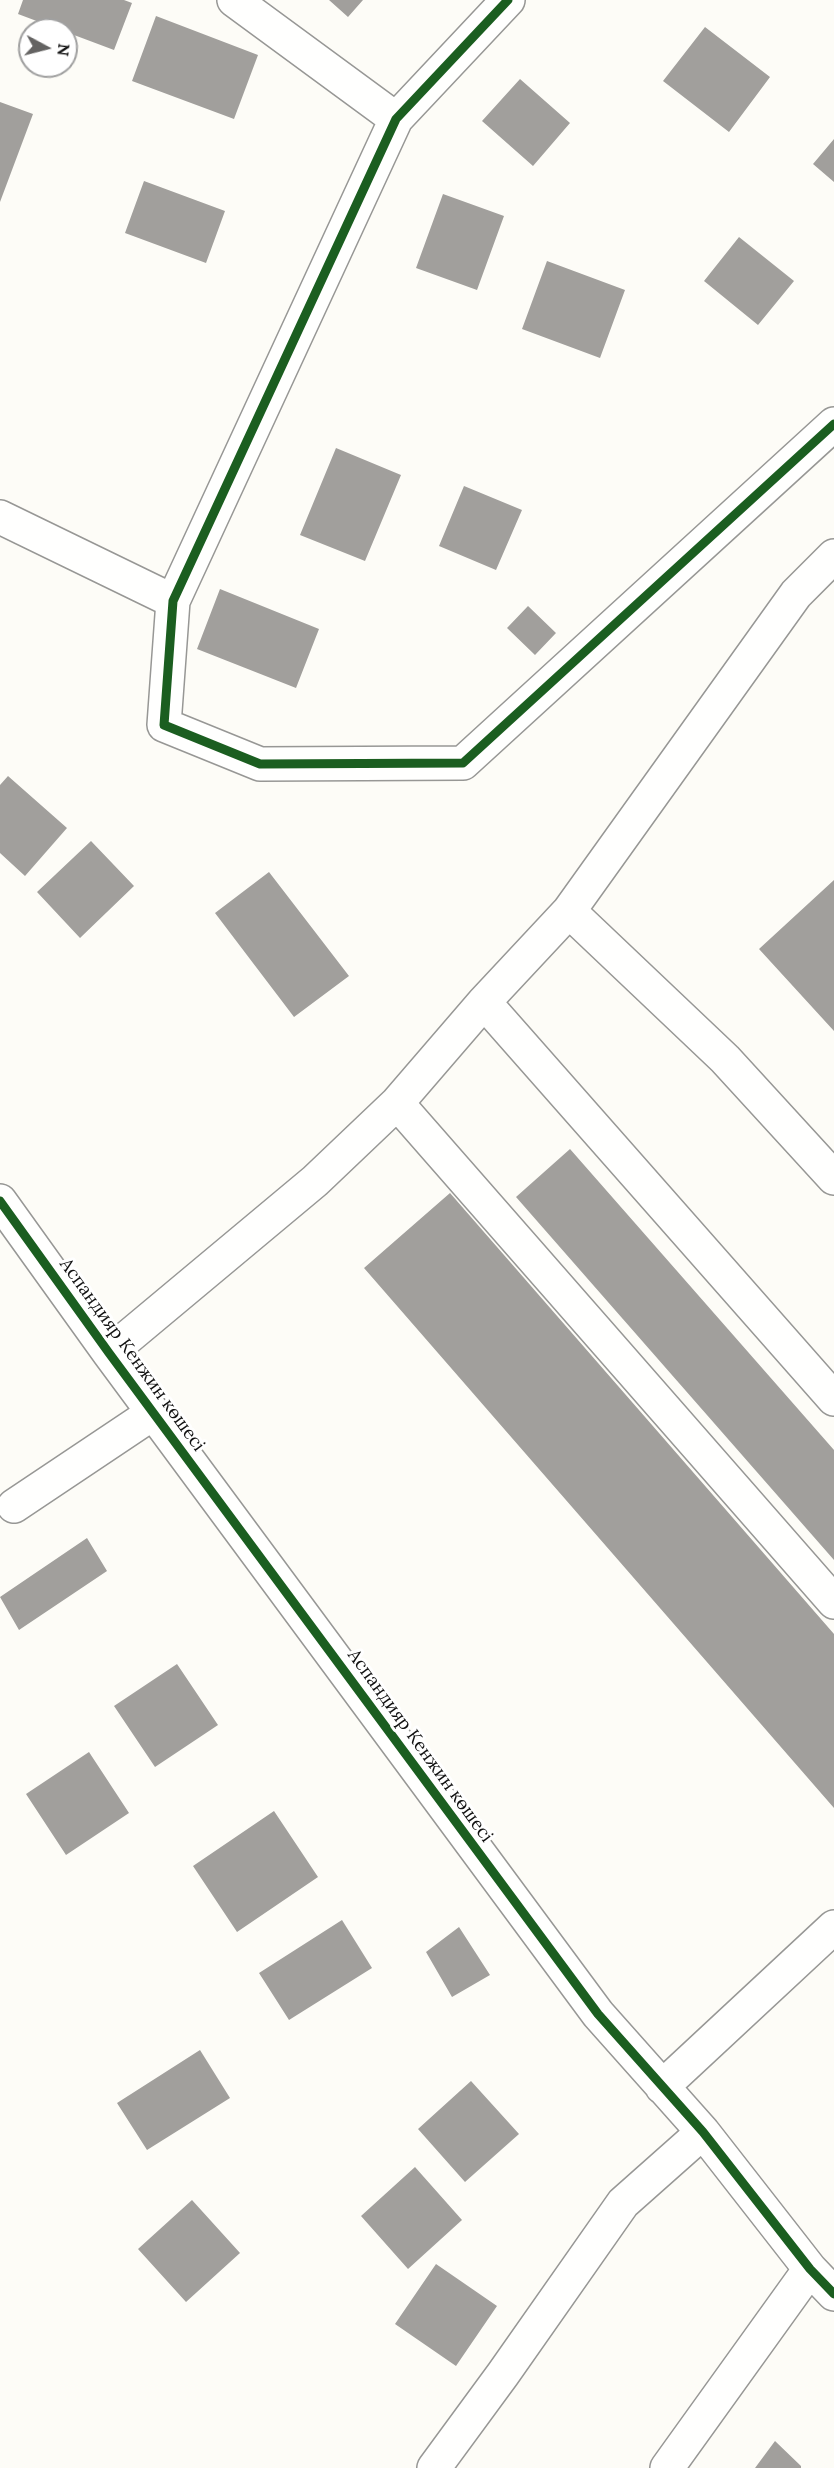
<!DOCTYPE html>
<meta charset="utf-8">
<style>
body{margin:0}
#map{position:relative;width:834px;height:2468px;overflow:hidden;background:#fdfcf7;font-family:Lora,serif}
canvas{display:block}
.north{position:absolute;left:18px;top:18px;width:60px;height:60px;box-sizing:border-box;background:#fff;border:2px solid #a0a0a0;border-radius:50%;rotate:97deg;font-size:16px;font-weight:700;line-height:24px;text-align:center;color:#111}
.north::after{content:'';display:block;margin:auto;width:21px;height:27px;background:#646362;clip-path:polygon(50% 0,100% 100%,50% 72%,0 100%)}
</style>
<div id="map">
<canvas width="834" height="2468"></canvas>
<div class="north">N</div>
</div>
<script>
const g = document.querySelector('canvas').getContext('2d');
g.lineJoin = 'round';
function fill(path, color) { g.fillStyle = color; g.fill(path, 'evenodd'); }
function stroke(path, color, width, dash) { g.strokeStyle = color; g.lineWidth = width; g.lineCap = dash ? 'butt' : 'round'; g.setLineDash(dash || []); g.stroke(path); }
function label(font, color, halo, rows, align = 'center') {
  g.font = font + ' Lora,serif'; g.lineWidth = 6; g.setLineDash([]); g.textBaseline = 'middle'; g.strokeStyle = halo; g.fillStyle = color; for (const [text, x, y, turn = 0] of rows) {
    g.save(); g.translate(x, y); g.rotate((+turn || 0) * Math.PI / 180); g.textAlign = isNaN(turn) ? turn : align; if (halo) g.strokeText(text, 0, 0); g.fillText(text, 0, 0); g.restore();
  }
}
fill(new Path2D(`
 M 23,0 L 124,0 L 132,3 L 114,50 L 18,14 Z
 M 329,0 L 363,0 L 348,17 Z
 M 156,16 L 258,55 L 234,119 L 132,81 Z
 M 705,27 L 770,77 L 729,132 L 663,81 Z
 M 520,79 L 570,123 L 533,166 L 482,121 Z
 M 0,102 L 33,114 L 0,202 Z
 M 834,139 L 834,182 L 813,164 Z
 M 144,181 L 225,211 L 206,263 L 125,233 Z
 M 443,194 L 504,216 L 477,290 L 416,268 Z
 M 739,237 L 794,281 L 758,325 L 704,281 Z
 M 547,261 L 625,290 L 600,358 L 522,329 Z
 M 336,448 L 401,475 L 365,561 L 300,535 Z
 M 464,486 L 522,510 L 496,570 L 439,546 Z
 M 220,589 L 319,629 L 296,688 L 197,649 Z
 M 528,606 L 556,633 L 535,655 L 507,628 Z
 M 8,776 L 67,828 L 25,876 L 0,853 L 0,785 Z
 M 91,841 L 134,886 L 80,938 L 37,892 Z
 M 269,872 L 349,976 L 294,1017 L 215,913 Z
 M 834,880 L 834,1031 L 759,949 Z
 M 570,1149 L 834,1450 L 834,1560 L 516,1197 Z
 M 450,1193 L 834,1634 L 834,1808 L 364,1268 Z
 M 87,1538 L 107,1571 L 19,1630 L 0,1597 Z
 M 177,1664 L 218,1725 L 155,1767 L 114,1706 Z
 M 89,1752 L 129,1813 L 66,1855 L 26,1794 Z
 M 274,1811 L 318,1877 L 237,1932 L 193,1866 Z
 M 342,1920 L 372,1968 L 289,2020 L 259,1973 Z
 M 459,1927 L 490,1975 L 452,1997 L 426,1952 Z
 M 200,2050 L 230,2098 L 147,2150 L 117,2103 Z
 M 471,2081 L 519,2134 L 465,2182 L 418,2129 Z
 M 415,2167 L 462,2220 L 408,2269 L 361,2216 Z
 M 192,2200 L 240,2253 L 186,2302 L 138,2249 Z
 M 436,2264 L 497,2306 L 456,2366 L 395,2324 Z
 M 775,2441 L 801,2466 L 801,2468 L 755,2468 Z`), '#a19f9c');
const minor = new Path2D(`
 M 234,0 L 396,119
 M 508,0 L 396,119 L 173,601 L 164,725 L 260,764 L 463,763 L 834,424
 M 0,517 L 173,601
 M 569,911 L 796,594 L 834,556
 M 484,1002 L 834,1399
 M 397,1103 L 834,1602
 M 0,1201 L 109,1353 L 598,2014 L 703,2132 L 810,2269 L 834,2294
 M 109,1353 L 315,1181 L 397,1103 L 484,1002 L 569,911 L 725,1059 L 834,1178
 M 14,1506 L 153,1413
 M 662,2087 L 834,1927
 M 434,2468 L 503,2374 L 623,2203 L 703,2132
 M 667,2468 L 810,2269`);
stroke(minor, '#979795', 36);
stroke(minor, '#fffffe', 33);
stroke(new Path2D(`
 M 508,0 L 396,119 L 173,601 L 164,725 L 260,764 L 463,763 L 834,424
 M 0,1201 L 109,1353 L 598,2014 L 703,2132 L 810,2269 L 834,2294`), '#1b5e20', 9);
label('18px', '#111', '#fff', [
 ["Аспандияр Кенжин көшесі",132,1355,54],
 ["Аспандияр Кенжин көшесі",420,1746,54]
]);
</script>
